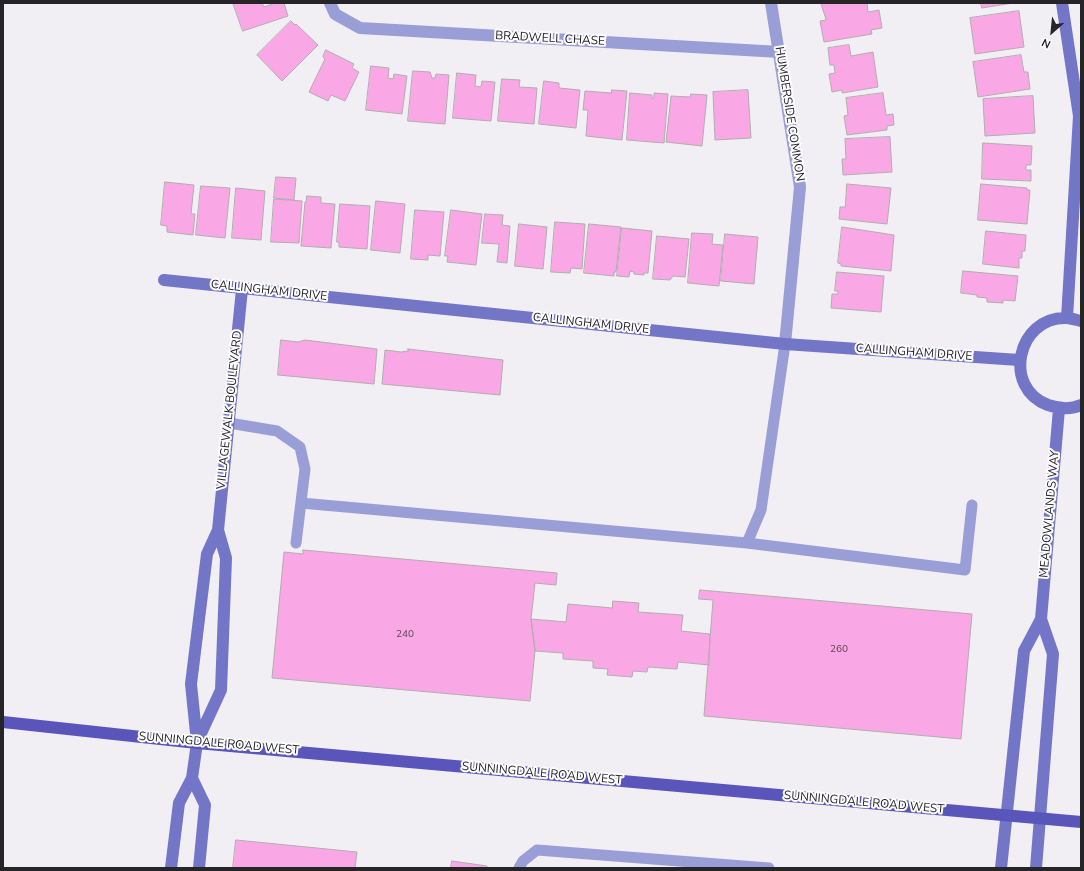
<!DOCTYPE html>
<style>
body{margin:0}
#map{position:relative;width:1084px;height:871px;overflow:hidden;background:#f1eef4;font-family:"Nunito Sans",sans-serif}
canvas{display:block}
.frame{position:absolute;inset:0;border:4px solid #252427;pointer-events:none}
.north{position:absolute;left:1032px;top:12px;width:40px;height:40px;-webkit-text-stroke:3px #fdfcfe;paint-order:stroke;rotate:207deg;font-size:11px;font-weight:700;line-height:16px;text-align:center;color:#252427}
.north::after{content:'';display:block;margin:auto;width:14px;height:18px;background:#252427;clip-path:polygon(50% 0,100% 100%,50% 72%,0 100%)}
</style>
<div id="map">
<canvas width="1084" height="871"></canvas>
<div class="frame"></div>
<div class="north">N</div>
</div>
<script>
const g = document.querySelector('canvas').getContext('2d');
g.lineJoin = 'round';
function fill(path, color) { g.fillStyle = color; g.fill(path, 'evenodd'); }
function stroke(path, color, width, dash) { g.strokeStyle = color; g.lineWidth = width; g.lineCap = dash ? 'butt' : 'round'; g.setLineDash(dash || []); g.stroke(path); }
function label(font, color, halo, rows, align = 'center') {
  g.font = font + ' "Nunito Sans",sans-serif'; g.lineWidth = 4; g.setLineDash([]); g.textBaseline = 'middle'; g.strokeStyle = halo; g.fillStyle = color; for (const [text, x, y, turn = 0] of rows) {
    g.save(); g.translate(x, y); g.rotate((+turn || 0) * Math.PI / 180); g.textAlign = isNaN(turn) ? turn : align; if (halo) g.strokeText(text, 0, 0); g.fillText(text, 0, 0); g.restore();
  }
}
const building = new Path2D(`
 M 233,3 L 262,3 L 264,7 L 275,3 L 284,3 L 288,16 L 243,31 Z
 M 821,3 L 867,3 L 868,12 L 879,10 L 882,28 L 871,30 L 872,34 L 824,42 L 820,21 L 826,20 Z
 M 981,3 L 1013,3 L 982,8 Z
 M 1019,11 L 1024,47 L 975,54 L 970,18 Z
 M 291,21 L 295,25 L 296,24 L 318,45 L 282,81 L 257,55 Z
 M 849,45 L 851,56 L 873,52 L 878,87 L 842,93 L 842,90 L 832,92 L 829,74 L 835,73 L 834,65 L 830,65 L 828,48 Z
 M 326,50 L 354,64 L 352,68 L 359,72 L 345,101 L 331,95 L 328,101 L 309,92 L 325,59 L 323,57 Z
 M 1021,55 L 1024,72 L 1028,72 L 1030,89 L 978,97 L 973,62 Z
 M 371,66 L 389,68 L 388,78 L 393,79 L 394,74 L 407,76 L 402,114 L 366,110 Z
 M 413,71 L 430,72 L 432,78 L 435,78 L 436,74 L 449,75 L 445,124 L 408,121 Z
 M 457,73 L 476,75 L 475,86 L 481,87 L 482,81 L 495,82 L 491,121 L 453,118 Z
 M 502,79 L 520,80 L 519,87 L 537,88 L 534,124 L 498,121 Z
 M 544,81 L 559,83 L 559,88 L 580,90 L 576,128 L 539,124 Z
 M 612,90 L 627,91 L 622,140 L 586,136 L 588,110 L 583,110 L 585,91 L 611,93 Z
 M 748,90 L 751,138 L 715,140 L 713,92 Z
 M 630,93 L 652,95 L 652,98 L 654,98 L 654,93 L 668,94 L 664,143 L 627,140 Z
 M 883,93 L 886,115 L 893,114 L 894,125 L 887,126 L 887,130 L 847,135 L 844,116 L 848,115 L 846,98 Z
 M 691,94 L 707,95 L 702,146 L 666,142 L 671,96 L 690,97 Z
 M 1033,96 L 1035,133 L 985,136 L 983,99 Z
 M 890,137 L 892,172 L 843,175 L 842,159 L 846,159 L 845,139 Z
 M 983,143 L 1032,146 L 1031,165 L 1026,165 L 1026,170 L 1031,170 L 1031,181 L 982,179 Z
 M 276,177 L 296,178 L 294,200 L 274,198 Z
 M 165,182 L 194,185 L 191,214 L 195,214 L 193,235 L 167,232 L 167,226 L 161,225 Z
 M 847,184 L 891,188 L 887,224 L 839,219 L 840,207 L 845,207 Z
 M 981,184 L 1027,188 L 1027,190 L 1030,190 L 1027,224 L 978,220 Z
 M 201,186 L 230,188 L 225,238 L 196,235 Z
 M 236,188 L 265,191 L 261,240 L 232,238 Z
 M 307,196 L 321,197 L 321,203 L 335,204 L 331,248 L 301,246 L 305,202 L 306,201 Z
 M 274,199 L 302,201 L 299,243 L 271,242 Z
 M 376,201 L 405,204 L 400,253 L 371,250 Z
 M 340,204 L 370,206 L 367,249 L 339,247 L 339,242 L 337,242 Z
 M 415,210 L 444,212 L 440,256 L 428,255 L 428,260 L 411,259 Z
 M 451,210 L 482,214 L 476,265 L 447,262 L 448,256 L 445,256 Z
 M 485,214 L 503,215 L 502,225 L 510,226 L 507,263 L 497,262 L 499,244 L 482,243 Z
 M 555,222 L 585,224 L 582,269 L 571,268 L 570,273 L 551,272 Z
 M 519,224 L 547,227 L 543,269 L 515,266 Z
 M 589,224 L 621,227 L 616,272 L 614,272 L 614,276 L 584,273 Z
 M 842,227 L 894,235 L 891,271 L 841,266 L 841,264 L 838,263 Z
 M 622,228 L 652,231 L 648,273 L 644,273 L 644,275 L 634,274 L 634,272 L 630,271 L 629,277 L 617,276 Z
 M 986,231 L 1026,235 L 1025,251 L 1022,251 L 1022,258 L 1019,258 L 1019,268 L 983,264 Z
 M 692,233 L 713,234 L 712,244 L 723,245 L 719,286 L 688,283 Z
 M 725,234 L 758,237 L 754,284 L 721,281 Z
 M 657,236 L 689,239 L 685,277 L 673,276 L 670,280 L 653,279 Z
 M 963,271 L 1018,276 L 1015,301 L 1003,300 L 1003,303 L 987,302 L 987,298 L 977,297 L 977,295 L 961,293 Z
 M 837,272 L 884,276 L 881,312 L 831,308 L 832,294 L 838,294 L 838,291 L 835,291 Z
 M 281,340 L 298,342 L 305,340 L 377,349 L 374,384 L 278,375 Z
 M 408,349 L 503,360 L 500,395 L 382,384 L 385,350 L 401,352 L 408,351 Z
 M 303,550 L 557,573 L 556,585 L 535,583 L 531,619 L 535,651 L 530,701 L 272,678 L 284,552 L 303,554 Z
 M 700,590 L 972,614 L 961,739 L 704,716 L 713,600 L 699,599 Z
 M 613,601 L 639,603 L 638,612 L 683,615 L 681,631 L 710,634 L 709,665 L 678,662 L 677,669 L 648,667 L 647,672 L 633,671 L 632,677 L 607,675 L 608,669 L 593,668 L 593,661 L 563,659 L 563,653 L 535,651 L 531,619 L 566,622 L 568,604 L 612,608 Z
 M 236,840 L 357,852 L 355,868 L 233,868 Z
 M 452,861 L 487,866 L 487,868 L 451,868 Z`);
fill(building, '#f9a8e5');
stroke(building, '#b2acb0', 1);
stroke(new Path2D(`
 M 229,423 L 277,431 L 300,447 L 305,469 L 296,543
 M 301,503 L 747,543 L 761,510 L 785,344
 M 747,543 L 965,570 L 972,505
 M 519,868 L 523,861 L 537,850 L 769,868`), '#9a9ed7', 11);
stroke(new Path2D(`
 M 330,3 L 335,14 L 360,28 L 780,52
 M 771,3 L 800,187 L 785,344`), '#9a9ed7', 12);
stroke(new Path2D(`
 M 1062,3 L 1079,116 L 1067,318
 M 164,280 L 785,344 L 1019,360
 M 1081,321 C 1076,320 1071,318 1066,318 C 1017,317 1002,388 1048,405 C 1060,409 1070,410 1081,405
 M 197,742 L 221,690 L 226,558 L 218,530
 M 192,778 L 205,805 L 199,868
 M 171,868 L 179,803 L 192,778 L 197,743 L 191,684 L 207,554 L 218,530 L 242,289
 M 1001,868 L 1024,651 L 1041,619 L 1059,409
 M 1036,868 L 1053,654 L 1041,619`), '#7375c7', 12);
stroke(new Path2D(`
 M 3,722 L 197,743 L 1081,822`), '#5955bb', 12);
label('10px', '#5a4556', null, [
 ["240",405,635],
 ["260",839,650]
]);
label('12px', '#252427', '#fdfcfe', [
 ["BRADWELL CHASE",550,39,3],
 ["HUMBERSIDE COMMON",789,114,81],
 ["CALLINGHAM DRIVE",269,291,6],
 ["CALLINGHAM DRIVE",591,324,6],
 ["CALLINGHAM DRIVE",914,353,4],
 ["VILLAGEWALK BOULEVARD",230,410,-84],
 ["MEADOWLANDS WAY",1050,514,-85],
 ["SUNNINGDALE ROAD WEST",219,744,5],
 ["SUNNINGDALE ROAD WEST",542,774,5],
 ["SUNNINGDALE ROAD WEST",864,803,5]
]);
</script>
